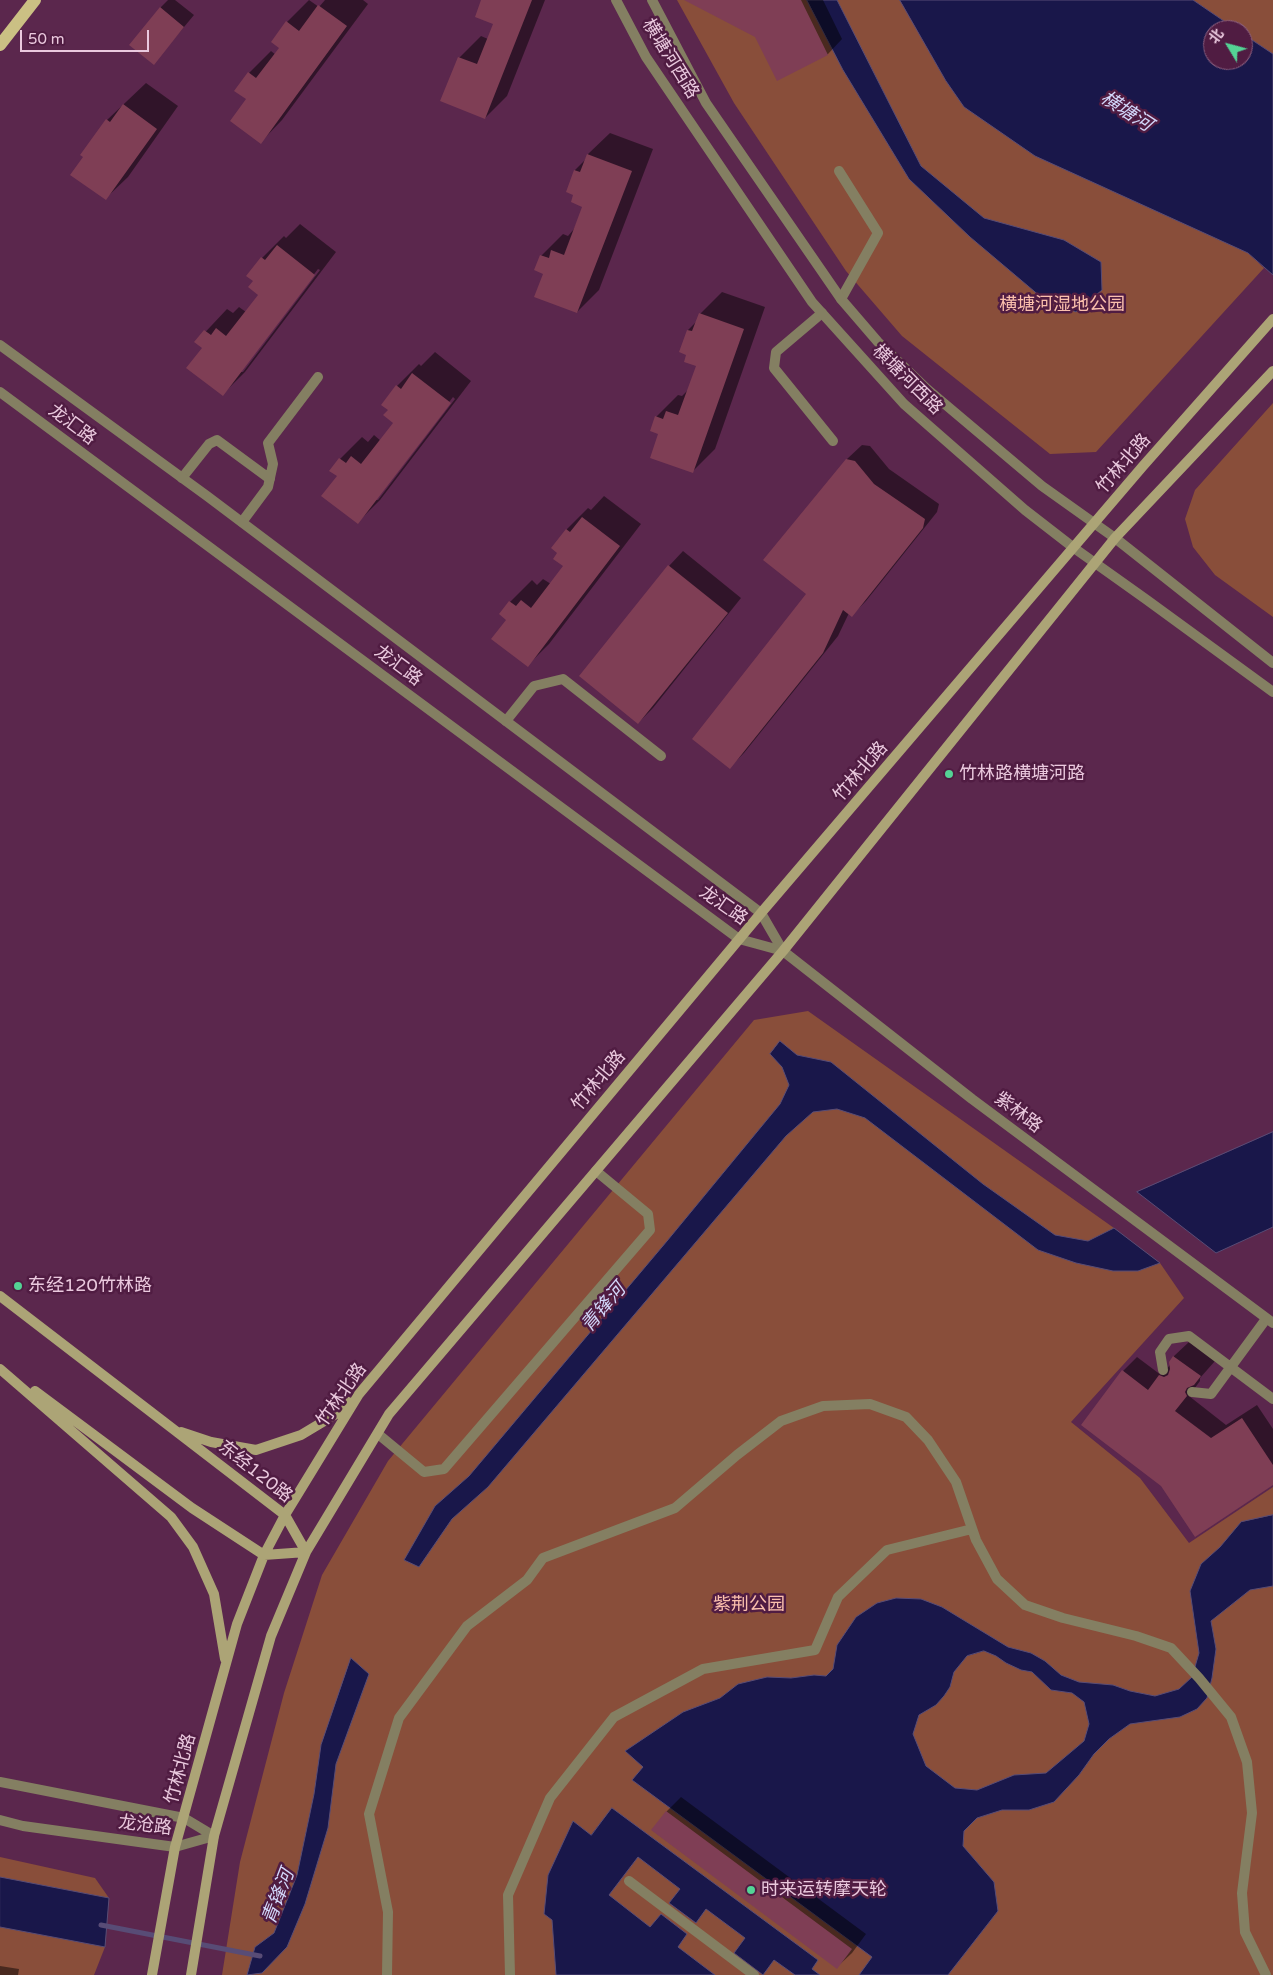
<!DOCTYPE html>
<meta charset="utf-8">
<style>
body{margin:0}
#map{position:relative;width:1273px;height:1975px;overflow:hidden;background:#5b274d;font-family:"Varela Round","Noto Sans SC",sans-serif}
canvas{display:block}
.north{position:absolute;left:1203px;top:20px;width:50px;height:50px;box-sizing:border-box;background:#501c42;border:1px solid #8e6180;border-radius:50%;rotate:307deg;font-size:14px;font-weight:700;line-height:20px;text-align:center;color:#eac9de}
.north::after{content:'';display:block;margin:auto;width:18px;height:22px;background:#54d395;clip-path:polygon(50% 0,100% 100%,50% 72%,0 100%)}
.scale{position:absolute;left:20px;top:30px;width:129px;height:22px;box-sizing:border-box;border:2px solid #eac9de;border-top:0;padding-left:6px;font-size:15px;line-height:18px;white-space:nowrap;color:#eac9de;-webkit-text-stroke:4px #501c42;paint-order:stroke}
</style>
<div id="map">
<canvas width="1273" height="1975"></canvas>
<div class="north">北</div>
<div class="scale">50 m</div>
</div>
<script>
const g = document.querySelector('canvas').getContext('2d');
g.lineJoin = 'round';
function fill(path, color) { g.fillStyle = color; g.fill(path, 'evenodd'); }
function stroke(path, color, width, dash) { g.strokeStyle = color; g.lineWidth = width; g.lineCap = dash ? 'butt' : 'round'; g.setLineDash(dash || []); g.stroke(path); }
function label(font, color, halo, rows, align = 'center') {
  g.font = font + ' "Varela Round","Noto Sans SC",sans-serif'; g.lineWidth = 5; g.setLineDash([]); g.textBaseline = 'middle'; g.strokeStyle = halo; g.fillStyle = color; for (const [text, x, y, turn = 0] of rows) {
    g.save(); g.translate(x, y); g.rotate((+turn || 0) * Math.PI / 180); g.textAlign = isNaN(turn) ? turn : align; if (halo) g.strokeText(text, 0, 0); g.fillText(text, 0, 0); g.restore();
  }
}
fill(new Path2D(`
 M 677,0 L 900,0 L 946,81 L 1248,253 L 1264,268 L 1096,452 L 1050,454 L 902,336 L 846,271 L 734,103 Z
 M 1193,0 L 1273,0 L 1273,54 L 1243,34 L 1243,30 L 1237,30 Z
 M 1273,403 L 1273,617 L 1215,575 L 1193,547 L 1185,519 L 1195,490 Z
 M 808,1011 L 1114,1228 L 1160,1263 L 1184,1298 L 1071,1422 L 1140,1478 L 1189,1543 L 1273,1487 L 1273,1975 L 222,1975 L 240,1862 L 284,1693 L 322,1575 L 388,1461 L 754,1020 Z
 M 0,1857 L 95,1878 L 109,1898 L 105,1947 L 94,1975 L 0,1975 Z`), '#894e3a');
const water = new Path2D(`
 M 807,0 L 837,0 L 921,166 L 984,218 L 1064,240 L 1101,262 L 1102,290 L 1076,312 L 1041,297 L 970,237 L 909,179 L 843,70 Z
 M 900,0 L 1193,0 L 1237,30 L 1213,30 L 1213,60 L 1243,60 L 1243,34 L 1273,54 L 1273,275 L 1248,253 L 1035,156 L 964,107 L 946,81 Z
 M 780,1041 L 797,1055 L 831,1062 L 983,1184 L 1055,1235 L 1088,1241 L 1114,1228 L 1160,1263 L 1138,1271 L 1113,1271 L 1076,1263 L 1038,1250 L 865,1118 L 837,1109 L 813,1112 L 786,1136 L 488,1487 L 452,1519 L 419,1567 L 404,1560 L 435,1506 L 469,1476 L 667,1241 L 780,1104 L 789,1085 L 782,1067 L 770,1054 Z
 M 1273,1132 L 1273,1227 L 1216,1253 L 1137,1192 Z
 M 1273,1515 L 1273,1586 L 1250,1590 L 1211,1621 L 1216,1649 L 1212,1678 L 1207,1698 L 1197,1709 L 1180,1717 L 1130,1724 L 1109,1739 L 1094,1754 L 1079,1775 L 1054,1802 L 1029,1810 L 1002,1810 L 977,1818 L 964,1831 L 963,1846 L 994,1882 L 998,1911 L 948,1975 L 859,1975 L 872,1957 L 632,1780 L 643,1767 L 625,1751 L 683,1712 L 720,1698 L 738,1684 L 767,1677 L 791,1678 L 814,1675 L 826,1676 L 833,1669 L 837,1645 L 856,1617 L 877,1603 L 896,1598 L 921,1599 L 942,1607 L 1008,1647 L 1031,1653 L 1045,1661 L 1061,1675 L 1079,1682 L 1113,1685 L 1130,1691 L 1155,1696 L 1179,1689 L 1192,1677 L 1199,1653 L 1190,1591 L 1201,1564 L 1220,1547 L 1241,1522 ZM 984,1651 L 996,1656 L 1006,1663 L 1021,1670 L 1032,1672 L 1051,1690 L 1072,1693 L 1084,1702 L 1089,1724 L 1084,1741 L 1046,1773 L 1014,1775 L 977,1790 L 955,1788 L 926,1766 L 913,1734 L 919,1715 L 936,1705 L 944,1696 L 950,1687 L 954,1672 L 967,1656 Z
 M 351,1658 L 369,1674 L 336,1764 L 328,1828 L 305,1904 L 287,1947 L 262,1973 L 247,1975 L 255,1947 L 274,1933 L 297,1875 L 314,1794 L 321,1745 Z
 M 612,1808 L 818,1960 L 812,1969 L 820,1975 L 795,1975 L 774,1960 L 763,1975 L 734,1953 L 745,1938 L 706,1909 L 696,1923 L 669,1903 L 680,1889 L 638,1857 L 609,1895 L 650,1927 L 661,1914 L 687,1934 L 678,1947 L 715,1975 L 556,1975 L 552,1920 L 544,1914 L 548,1875 L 573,1821 L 591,1835 Z
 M 0,1877 L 109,1898 L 105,1947 L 0,1927 Z`);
fill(water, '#19174a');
stroke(water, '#584c76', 1);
fill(new Path2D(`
 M 168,0 L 175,0 L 194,15 L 154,63 L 160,8 Z
 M 309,0 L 319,7 L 325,0 L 363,0 L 368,4 L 282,120 L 261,142 L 247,99 L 249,73 L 271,51 L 276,55 L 281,47 L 273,41 L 287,22 Z
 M 483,0 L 545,0 L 507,96 L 485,118 L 459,58 L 481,36 L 488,39 L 494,23 Z
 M 701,0 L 823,0 L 842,39 L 828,54 L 777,79 L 756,36 Z
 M 146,83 L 178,106 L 128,177 L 106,198 L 85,157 L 107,120 Z
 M 610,133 L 653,149 L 599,290 L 577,312 L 545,273 L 541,256 L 563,234 L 568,236 L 574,229 L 584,206 L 575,194 L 567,192 L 575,170 L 585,160 L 588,154 Z
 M 300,224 L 336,252 L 245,372 L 223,394 L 203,348 L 196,342 L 227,309 L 233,313 L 239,307 L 246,312 L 260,294 L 254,281 L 262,258 L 284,236 L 286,238 ZM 318,269 L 320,270 L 243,372 L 240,372 Z
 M 722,292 L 765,307 L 715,449 L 693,471 L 656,417 L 678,395 L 682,396 L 688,390 L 697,365 L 688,330 L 697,321 L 700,314 Z
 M 435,352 L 471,381 L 380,500 L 358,522 L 338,476 L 340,459 L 362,437 L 368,442 L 374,435 L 381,441 L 395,423 L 389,409 L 397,386 L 419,364 L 421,366 ZM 453,397 L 455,399 L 378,500 L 375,500 Z
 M 862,445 L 870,446 L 889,469 L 939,504 L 937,512 L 866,601 L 852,615 L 849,613 L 838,636 L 744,753 L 730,767 L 808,594 L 847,459 Z
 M 604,496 L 641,524 L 549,644 L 527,666 L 508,620 L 510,602 L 532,580 L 537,585 L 543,579 L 551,584 L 564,566 L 559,553 L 566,530 L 588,508 L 591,510 Z
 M 683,551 L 741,598 L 653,708 L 638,723 L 669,566 Z
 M 1189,1342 L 1215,1361 L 1200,1378 L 1200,1381 L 1189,1396 L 1226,1425 L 1257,1405 L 1273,1429 L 1273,1484 L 1195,1535 L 1123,1371 L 1137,1357 L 1161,1375 L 1170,1365 L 1170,1362 L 1174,1356 Z
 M 681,1797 L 866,1934 L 852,1953 L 837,1967 L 652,1830 L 667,1811 Z
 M 0,1966 L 19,1969 L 18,1975 L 0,1975 Z`), '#0007');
stroke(new Path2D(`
 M 101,1925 L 260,1956`), '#584c76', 5);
fill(new Path2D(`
 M 481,0 L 532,0 L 485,119 L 440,101 L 458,57 L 477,64 L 493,24 L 475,17 Z
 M 684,0 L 801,0 L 828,55 L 777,81 L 755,37 Z
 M 318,5 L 347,26 L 261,144 L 230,121 L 246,99 L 234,91 L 248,72 L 256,78 L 279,48 L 271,42 L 286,21 L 299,31 Z
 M 160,7 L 184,27 L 154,65 L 129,45 Z
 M 123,104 L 157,129 L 106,200 L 70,175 L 83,157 L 80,155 L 106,119 L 110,122 Z
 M 587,154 L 632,171 L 577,313 L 534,297 L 543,274 L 534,270 L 540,255 L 549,258 L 551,250 L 564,255 L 582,207 L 571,202 L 573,195 L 566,192 L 574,170 L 580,172 Z
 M 277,245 L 315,275 L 223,396 L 186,368 L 202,348 L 194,342 L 204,330 L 211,335 L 216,328 L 226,336 L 258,295 L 248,287 L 253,281 L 246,276 L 261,257 L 265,260 Z
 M 699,313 L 744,329 L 693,473 L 650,458 L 658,434 L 650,431 L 655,416 L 663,419 L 666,411 L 678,415 L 696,366 L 684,362 L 686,355 L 679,352 L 687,330 L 692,331 Z
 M 412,373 L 451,403 L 358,524 L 321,496 L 337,476 L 329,471 L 339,458 L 346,463 L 351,456 L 361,464 L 393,423 L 383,415 L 388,410 L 381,405 L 396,385 L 401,389 Z
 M 846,459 L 855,461 L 874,484 L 925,519 L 923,528 L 852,617 L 843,610 L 823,653 L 730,769 L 692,739 L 806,594 L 763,560 Z
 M 582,517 L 620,546 L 528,667 L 491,639 L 506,620 L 499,614 L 509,601 L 516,606 L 521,600 L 531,608 L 563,566 L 553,559 L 557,553 L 551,548 L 566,529 L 570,532 Z
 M 668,565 L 728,613 L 638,724 L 579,676 Z
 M 1173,1356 L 1201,1376 L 1194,1385 L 1187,1388 L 1185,1392 L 1187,1396 L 1175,1411 L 1211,1438 L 1242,1418 L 1273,1465 L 1273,1485 L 1195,1537 L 1161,1486 L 1081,1425 L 1122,1370 L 1148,1390 L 1159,1375 L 1164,1377 L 1168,1375 L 1170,1369 L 1169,1362 Z
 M 666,1811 L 852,1949 L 837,1969 L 651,1830 Z`), '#7f3e55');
stroke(new Path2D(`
 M 839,171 L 878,233 L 841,299
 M 822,313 L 776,352 L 774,368 L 833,441
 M 182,478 L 209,444 L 217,440 L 270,479
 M 242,522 L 268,487 L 273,464 L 268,443 L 318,377
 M 506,721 L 534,686 L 563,679 L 661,756
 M 1163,1370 L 1160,1352 L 1169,1339 L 1189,1336 L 1273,1399
 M 1192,1392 L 1211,1394 L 1266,1319
 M 378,1434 L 424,1472 L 444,1469 L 650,1230 L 648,1214 L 596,1171
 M 629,1881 L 754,1975
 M 387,1975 L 388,1912 L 369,1814 L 399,1718 L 467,1626 L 527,1580 L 543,1558 L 675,1508 L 737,1455 L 781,1421 L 823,1406 L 870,1404 L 906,1417 L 928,1440 L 956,1482 L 976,1540 L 997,1579 L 1025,1605 L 1063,1618 L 1136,1636 L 1171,1648 L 1199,1678 L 1231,1717 L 1247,1762 L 1252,1813 L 1242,1893 L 1245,1932 L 1266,1975
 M 510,1975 L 508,1895 L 550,1798 L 614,1717 L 703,1669 L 815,1650 L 838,1597 L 887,1550 L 972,1529`), '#847f62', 10);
stroke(new Path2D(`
 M 761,913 L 783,951 L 972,1099 L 1273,1323`), '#847f62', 10);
stroke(new Path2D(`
 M 616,0 L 646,57 L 812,302 L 904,404 L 1025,510 L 1074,548 L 1147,600 L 1273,692
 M 652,0 L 706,103 L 841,299 L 878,342 L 927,389 L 1042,486 L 1115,538 L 1273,663
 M 0,345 L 207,496 L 761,913
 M 0,392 L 739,939 L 783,951
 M 0,1782 L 184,1818 L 214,1836
 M 0,1820 L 23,1826 L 175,1847 L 214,1836`), '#847f62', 10);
stroke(new Path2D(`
 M 0,1296 L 285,1515 L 306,1552
 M 0,1369 L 171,1517 L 193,1547 L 214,1594 L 225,1659
 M 35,1391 L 192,1508 L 264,1555 L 306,1552
 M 181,1432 L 211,1442 L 256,1450 L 301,1435 L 341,1411 L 348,1402
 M 152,1975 L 175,1847 L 237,1624 L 264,1555 L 285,1515 L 359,1394 L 761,913 L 1143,466 L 1273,319
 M 191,1975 L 214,1836 L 271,1636 L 306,1552 L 389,1414 L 783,951 L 1115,538 L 1273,371`), '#aca476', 10);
stroke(new Path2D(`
 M 0,45 L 35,0`), '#cbc084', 12);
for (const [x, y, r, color] of [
 [949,774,5,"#54d395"],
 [18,1286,5,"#54d395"],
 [751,1890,5,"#54d395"]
]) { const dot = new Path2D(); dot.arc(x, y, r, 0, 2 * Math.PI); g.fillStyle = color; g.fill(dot); stroke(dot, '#501c42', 2); }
label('18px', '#eac9de', '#501c42', [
 ["横塘河西路",670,59,58],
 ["横塘河西路",907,380,45],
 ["龙汇路",72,425,37],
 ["竹林北路",1124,464,-49],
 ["龙汇路",398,666,37],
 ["竹林北路",861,772,-49],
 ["龙汇路",723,906,35],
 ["竹林北路",599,1081,-50],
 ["紫林路",1018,1113,37],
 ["竹林北路",342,1395,-55],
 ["东经120路",255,1472,38],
 ["竹林北路",181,1769,-75],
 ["龙沧路",145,1826,7]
]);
label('18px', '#fbc0ad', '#501c42', [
 ["横塘河湿地公园",1062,305],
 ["紫荆公园",749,1605]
]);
label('18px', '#eac9de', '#501c42', [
 ["竹林路横塘河路",959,774],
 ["东经120竹林路",28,1286],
 ["时来运转摩天轮",761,1890]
], 'left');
label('italic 19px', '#d2d7fa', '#501c42', [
 ["横塘河",1126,112,33],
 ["青锋河",604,1308,-50],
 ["青锋河",279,1897,-69]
]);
</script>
